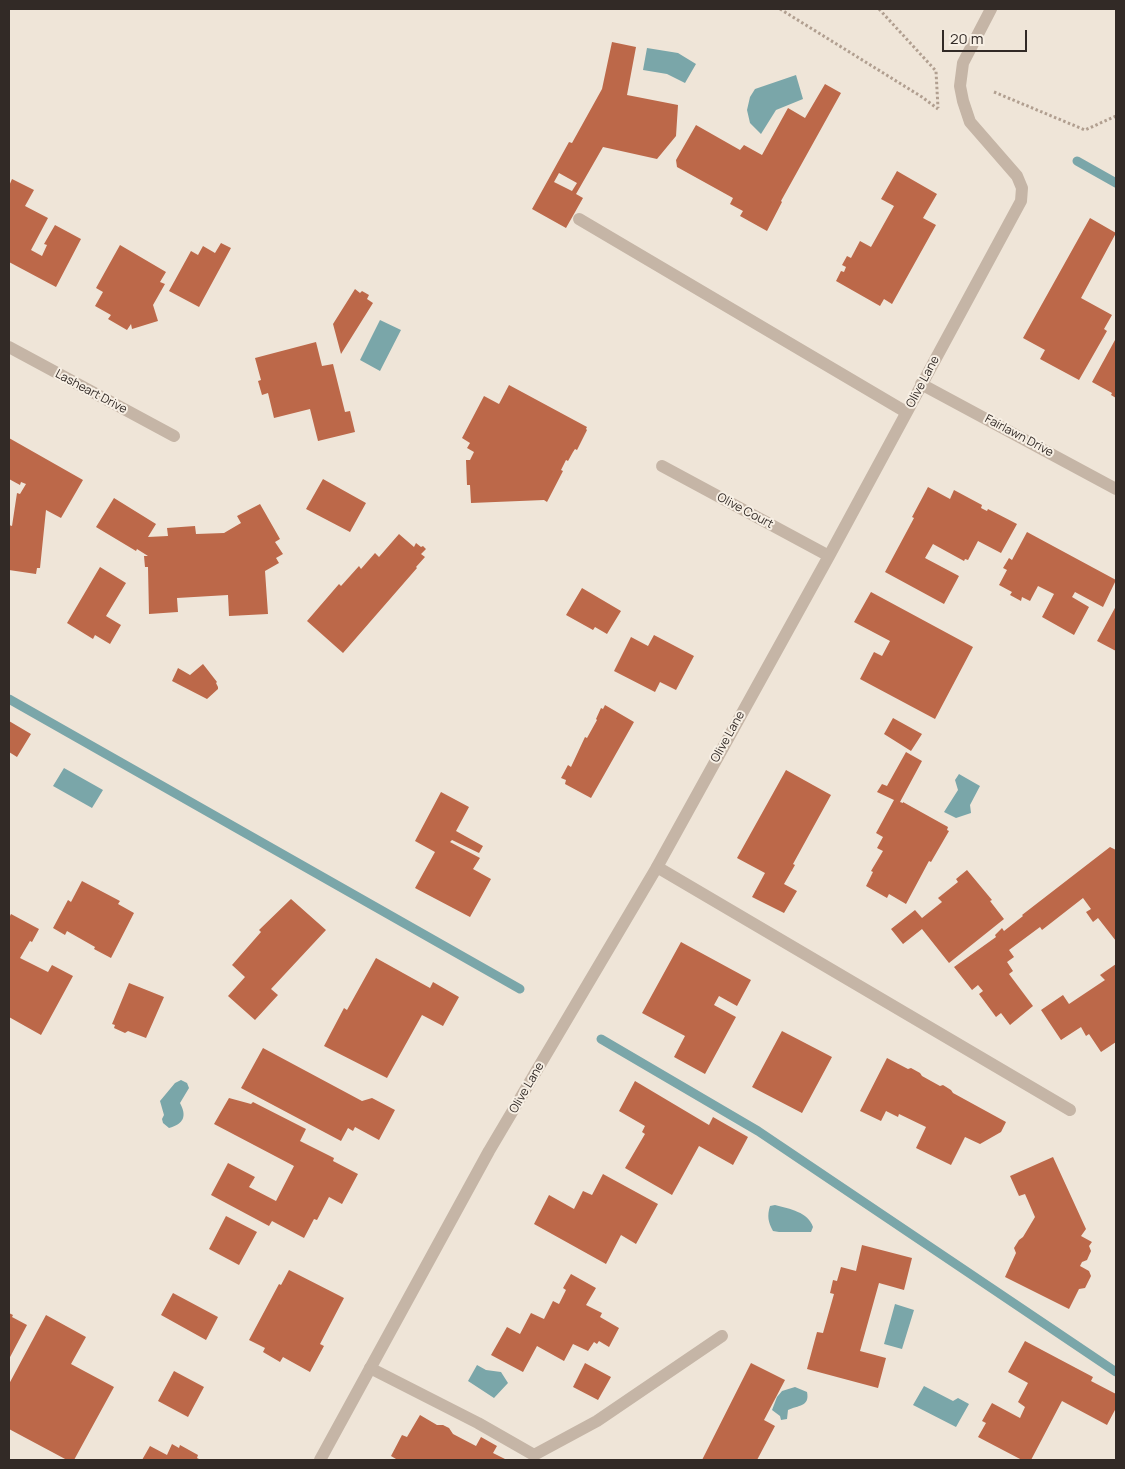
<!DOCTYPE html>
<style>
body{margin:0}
#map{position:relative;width:1125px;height:1469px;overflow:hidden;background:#efe5d8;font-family:Manrope,sans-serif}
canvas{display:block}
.frame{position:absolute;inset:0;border:10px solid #322a26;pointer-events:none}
.scale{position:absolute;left:942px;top:30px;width:85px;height:22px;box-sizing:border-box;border:2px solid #322a26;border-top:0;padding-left:6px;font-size:15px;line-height:18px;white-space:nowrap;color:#322a26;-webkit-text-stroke:4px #f7efe4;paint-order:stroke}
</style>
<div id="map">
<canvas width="1125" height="1469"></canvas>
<div class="frame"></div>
<div class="scale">20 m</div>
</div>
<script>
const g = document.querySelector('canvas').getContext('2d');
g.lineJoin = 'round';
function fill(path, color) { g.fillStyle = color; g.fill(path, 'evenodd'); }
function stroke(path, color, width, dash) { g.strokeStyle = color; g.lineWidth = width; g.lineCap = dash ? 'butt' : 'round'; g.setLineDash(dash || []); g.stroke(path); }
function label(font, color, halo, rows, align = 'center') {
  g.font = font + ' Manrope,sans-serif'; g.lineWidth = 4; g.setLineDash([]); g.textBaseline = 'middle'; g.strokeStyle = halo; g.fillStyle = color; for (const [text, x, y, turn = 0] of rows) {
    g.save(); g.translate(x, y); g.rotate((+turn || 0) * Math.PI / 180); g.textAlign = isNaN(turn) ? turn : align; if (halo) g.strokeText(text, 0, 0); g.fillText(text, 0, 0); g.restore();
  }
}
fill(new Path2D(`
 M 647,48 L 678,53 L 696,64 L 685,83 L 667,74 L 643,70 Z
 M 796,75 L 803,99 L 776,110 L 761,134 L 750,123 L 747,110 L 750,97 L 755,89 Z
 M 380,320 L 401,330 L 380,371 L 360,360 Z
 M 64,768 L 103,790 L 92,808 L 53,786 Z
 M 959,774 L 980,786 L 970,805 L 971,813 L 956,818 L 944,812 L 958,790 L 955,780 Z
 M 181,1080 L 187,1083 L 189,1088 L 180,1103 C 187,1116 184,1124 169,1128 L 163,1123 L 162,1119 L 164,1115 L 160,1101 L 175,1083 Z
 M 775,1205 C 790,1209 808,1212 813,1227 L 811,1232 L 779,1232 L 773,1231 C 768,1222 767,1216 770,1206 Z
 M 895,1304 L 914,1310 L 902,1349 L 884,1344 Z
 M 477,1365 L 486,1370 L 501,1372 L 508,1383 L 494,1398 L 468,1381 Z
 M 924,1386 L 953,1401 L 958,1398 L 969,1404 L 956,1427 L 913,1405 Z
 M 795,1387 L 807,1392 C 810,1407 798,1405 788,1410 L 787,1419 L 781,1420 L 780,1416 L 772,1410 L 777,1397 L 782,1391 Z`), '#7aa6a9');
stroke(new Path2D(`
 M 1077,161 L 1116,183
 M 9,699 L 520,989
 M 601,1039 L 758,1131 L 1116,1372`), '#7aa6a9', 9);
fill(new Path2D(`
 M 612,42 L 636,47 L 627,95 L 678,105 L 676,136 L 657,159 L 603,147 L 576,194 L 583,198 L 566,228 L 532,209 L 569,142 L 572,143 L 602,89 ZM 559,173 L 577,183 L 572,191 L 554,182 Z
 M 825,84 L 841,93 L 781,201 L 782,202 L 767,231 L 740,216 L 743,211 L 730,204 L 733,198 L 677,167 L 676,160 L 696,125 L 740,150 L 744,145 L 762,155 L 788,108 L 805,118 Z
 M 897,171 L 937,194 L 923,218 L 936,225 L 892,304 L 884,299 L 880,306 L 836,281 L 841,271 L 844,272 L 846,267 L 842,265 L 847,256 L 851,258 L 860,241 L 871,247 L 894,206 L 881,199 Z
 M 12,179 L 34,190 L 25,206 L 48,218 L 31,250 L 42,256 L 47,245 L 44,244 L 55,225 L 81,239 L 56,287 L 9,262 L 9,186 Z
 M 1090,218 L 1116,233 L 1081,298 L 1112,315 L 1104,329 L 1107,331 L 1079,380 L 1040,359 L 1045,350 L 1023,338 Z
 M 221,243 L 231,248 L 199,307 L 169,291 L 191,251 L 198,255 L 203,246 L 215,253 Z
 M 120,245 L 166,272 L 160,282 L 165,284 L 153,305 L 158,321 L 132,329 L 131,324 L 127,330 L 108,319 L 111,315 L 95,306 L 103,292 L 96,288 Z
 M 355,289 L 360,293 L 362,291 L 369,295 L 367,299 L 373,303 L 341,354 L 333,324 Z
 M 1115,340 L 1116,341 L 1116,398 L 1111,395 L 1112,393 L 1092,382 Z
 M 316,342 L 322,366 L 333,364 L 345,412 L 350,411 L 355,432 L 318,441 L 310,409 L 274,418 L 268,393 L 262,395 L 258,381 L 261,380 L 255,358 Z
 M 509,385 L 587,427 L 586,429 L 587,430 L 577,450 L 575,449 L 573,452 L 568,461 L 566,460 L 561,470 L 563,471 L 547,502 L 544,500 L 471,503 L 470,485 L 467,485 L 466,460 L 470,460 L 474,452 L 467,448 L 470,443 L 462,438 L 484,396 L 499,404 Z
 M 9,438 L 83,480 L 61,518 L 46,510 L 40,568 L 37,568 L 36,574 L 9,570 L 9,525 L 12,526 L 17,493 L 20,494 L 26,484 L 21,482 L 20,485 L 9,479 Z
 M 323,479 L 366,503 L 350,532 L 306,509 Z
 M 928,487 L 950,499 L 954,490 L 982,505 L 981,508 L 987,511 L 988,509 L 1017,524 L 1001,553 L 978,541 L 968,560 L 965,559 L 964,561 L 933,544 L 925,558 L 959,576 L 944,604 L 885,572 L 914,518 L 912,517 Z
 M 114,498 L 156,524 L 148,537 L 168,536 L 167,528 L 195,526 L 196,534 L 224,533 L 241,523 L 237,516 L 260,504 L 280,539 L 275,542 L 283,554 L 276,558 L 279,563 L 265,571 L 268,614 L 229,616 L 228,595 L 177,598 L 178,612 L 149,614 L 148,567 L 145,567 L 144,556 L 148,556 L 137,549 L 136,551 L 96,527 Z
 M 1027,532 L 1116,580 L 1103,607 L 1075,592 L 1072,597 L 1089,607 L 1074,635 L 1042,617 L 1054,594 L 1038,586 L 1030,601 L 1022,597 L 1021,601 L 1010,595 L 1012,592 L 999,585 L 1007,570 L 1003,568 L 1009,558 L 1012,560 Z
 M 399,534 L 414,547 L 416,543 L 421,547 L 423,546 L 426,549 L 421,554 L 425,557 L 416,567 L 417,568 L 343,653 L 307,621 L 339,584 L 341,586 L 359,566 L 361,569 L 375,553 L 379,557 Z
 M 100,567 L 126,583 L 106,616 L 121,625 L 110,644 L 95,635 L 93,639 L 67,623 Z
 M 582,588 L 621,611 L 607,634 L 595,627 L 593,630 L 566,615 Z
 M 871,592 L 973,647 L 935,719 L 860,679 L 874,652 L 882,656 L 890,641 L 854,622 Z
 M 1116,606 L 1116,651 L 1097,641 Z
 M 654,635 L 694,656 L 676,690 L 660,682 L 655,692 L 614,671 L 631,637 L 648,646 Z
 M 203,664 L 217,682 L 216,683 L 218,687 L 218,689 L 207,699 L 172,681 L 178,668 L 190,675 Z
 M 605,705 L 634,722 L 591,798 L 565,784 L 566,780 L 561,778 L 568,765 L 571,767 L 585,737 L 587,738 L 597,720 L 596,719 L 601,708 L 603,709 Z
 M 893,718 L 922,734 L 911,751 L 884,734 Z
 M 9,721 L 31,734 L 17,757 L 9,752 Z
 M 906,752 L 922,761 L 900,802 L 903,803 L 903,802 L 948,827 L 947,830 L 949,831 L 931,862 L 929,861 L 906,904 L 889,894 L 887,898 L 866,886 L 873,872 L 871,871 L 883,851 L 877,848 L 883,837 L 876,833 L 894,800 L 877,792 L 882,784 L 887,786 Z
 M 786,770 L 831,795 L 793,864 L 795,865 L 784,884 L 797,891 L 784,913 L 752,897 L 765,873 L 737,858 Z
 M 441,792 L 469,807 L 456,831 L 483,846 L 479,853 L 452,840 L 450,842 L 480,858 L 473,869 L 491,879 L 470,917 L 415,888 L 435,852 L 415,841 Z
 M 1110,847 L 1116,850 L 1116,941 L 1098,918 L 1093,922 L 1086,912 L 1091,909 L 1083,898 L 1042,930 L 1040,927 L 1009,950 L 1014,957 L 1007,962 L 1013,971 L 1009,974 L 1033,1006 L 1010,1025 L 1001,1013 L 996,1017 L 979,994 L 983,991 L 978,985 L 972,990 L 954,967 L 996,937 L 995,935 L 1002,928 L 1004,931 L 1023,916 L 1022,915 Z
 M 967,870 L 992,900 L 990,901 L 1004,919 L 949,963 L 922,929 L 903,944 L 891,929 L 915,910 L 922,918 L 942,902 L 938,898 L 958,882 L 956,879 Z
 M 82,881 L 120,901 L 118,904 L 134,913 L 111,958 L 94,949 L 95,947 L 67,931 L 65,935 L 53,928 L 68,900 L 71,902 Z
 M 291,899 L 326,930 L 271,989 L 278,995 L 255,1020 L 228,996 L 245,977 L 232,965 L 261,932 L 259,930 Z
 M 11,914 L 39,929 L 32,942 L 30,941 L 20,958 L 48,972 L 52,965 L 73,976 L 41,1035 L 9,1017 L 9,918 Z
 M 681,942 L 751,980 L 737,1006 L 719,996 L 714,1005 L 736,1017 L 705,1074 L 674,1057 L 685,1036 L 642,1013 Z
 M 376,958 L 430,988 L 433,982 L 459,997 L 443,1026 L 422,1015 L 387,1078 L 324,1046 L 344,1008 L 347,1010 Z
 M 1116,964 L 1116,1042 L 1101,1052 L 1089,1034 L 1086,1036 L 1081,1027 L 1061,1040 L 1041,1010 L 1063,995 L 1069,1004 L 1105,980 L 1100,975 Z
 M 129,983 L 164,997 L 146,1038 L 128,1031 L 125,1033 L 114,1028 L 115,1025 L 112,1024 Z
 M 782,1031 L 832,1057 L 802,1113 L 752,1087 Z
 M 263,1048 L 362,1101 L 372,1098 L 395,1110 L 379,1140 L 355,1127 L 353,1131 L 348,1128 L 341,1141 L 241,1088 Z
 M 887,1058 L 908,1069 L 911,1068 L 920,1073 L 922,1076 L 940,1086 L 943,1085 L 951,1090 L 953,1093 L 1006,1122 L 1001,1132 L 980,1144 L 965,1137 L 951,1165 L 916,1148 L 926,1127 L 899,1114 L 898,1117 L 886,1111 L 881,1121 L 860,1111 Z
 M 635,1081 L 709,1125 L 713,1117 L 748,1137 L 733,1165 L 699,1146 L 672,1195 L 625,1168 L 645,1134 L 642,1132 L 645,1126 L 619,1111 Z
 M 229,1098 L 251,1104 L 253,1102 L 306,1129 L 300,1141 L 334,1158 L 333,1161 L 358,1174 L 342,1204 L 329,1197 L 317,1220 L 314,1219 L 304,1238 L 272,1221 L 269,1226 L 211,1195 L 228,1163 L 255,1177 L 249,1187 L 276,1201 L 294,1166 L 214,1124 Z
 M 1053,1157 L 1086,1229 L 1081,1236 L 1092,1242 L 1089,1246 L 1091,1251 L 1087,1260 L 1082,1262 L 1080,1266 L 1089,1271 L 1091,1276 L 1085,1288 L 1079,1289 L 1069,1309 L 1005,1277 L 1016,1253 L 1014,1248 L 1019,1240 L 1023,1237 L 1035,1217 L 1025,1194 L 1019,1196 L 1010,1176 Z
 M 603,1174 L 658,1204 L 636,1244 L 621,1235 L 606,1264 L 534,1224 L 549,1195 L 574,1209 L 583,1191 L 592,1195 Z
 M 226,1216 L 257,1232 L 239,1265 L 209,1249 Z
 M 862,1245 L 912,1258 L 904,1290 L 879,1283 L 860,1351 L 886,1358 L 878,1388 L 807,1369 L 817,1332 L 823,1333 L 834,1294 L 830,1293 L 833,1280 L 837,1281 L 841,1267 L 856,1271 Z
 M 289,1270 L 344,1298 L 320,1344 L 324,1346 L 310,1372 L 283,1357 L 280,1362 L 263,1352 L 265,1348 L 249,1340 L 279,1284 L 281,1285 Z
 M 571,1274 L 596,1288 L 586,1305 L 602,1313 L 600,1317 L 619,1328 L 609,1347 L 599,1341 L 597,1344 L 594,1342 L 588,1351 L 573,1344 L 564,1361 L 537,1346 L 523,1372 L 491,1355 L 507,1327 L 520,1334 L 531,1313 L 544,1319 L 553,1301 L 559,1304 L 566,1290 L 563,1288 Z
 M 173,1293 L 218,1317 L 206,1340 L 161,1315 Z
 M 9,1313 L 13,1315 L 12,1317 L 27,1325 L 9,1359 Z
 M 46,1315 L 86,1337 L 71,1364 L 114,1387 L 74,1460 L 67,1460 L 9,1429 L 9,1384 Z
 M 1025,1341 L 1093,1377 L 1091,1381 L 1116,1394 L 1116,1408 L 1107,1425 L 1062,1401 L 1031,1460 L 1022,1460 L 978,1437 L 986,1423 L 982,1421 L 992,1403 L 1020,1418 L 1025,1407 L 1018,1402 L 1028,1383 L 1008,1372 Z
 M 585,1363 L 611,1377 L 598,1400 L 573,1387 Z
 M 751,1363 L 785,1380 L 764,1420 L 775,1426 L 757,1460 L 702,1460 Z
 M 174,1371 L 204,1387 L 188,1417 L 158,1401 Z
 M 420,1415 L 437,1425 L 443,1425 L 449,1428 L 453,1434 L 476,1446 L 481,1437 L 497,1446 L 493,1453 L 507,1460 L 396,1460 L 396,1459 L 391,1456 L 402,1435 L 407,1437 Z
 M 172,1444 L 179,1448 L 180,1445 L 198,1455 L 197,1458 L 201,1460 L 142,1460 L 150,1446 L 167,1455 Z`), '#bc6849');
stroke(new Path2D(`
 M 780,9 L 922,97 L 938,109
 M 879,9 L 936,71 L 938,108
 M 994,92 L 1085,130 L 1116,116`), '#b19f90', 3, [2.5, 2.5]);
stroke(new Path2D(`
 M 579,219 L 906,412
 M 657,867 L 1070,1110
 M 370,1368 L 478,1423 L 534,1455 L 597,1421 L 722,1336`), '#c5b5a6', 12);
stroke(new Path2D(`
 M 9,347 L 174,436
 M 921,384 L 1116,489
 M 662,466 L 829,556
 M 320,1460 L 489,1151 L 657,867 L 829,556 L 1021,201 L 1022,188 L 1017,176 L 970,122 L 963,101 L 960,86 L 963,63 L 991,9`), '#c5b5a6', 12);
label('12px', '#322a26', '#f7efe4', [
 ["Olive Lane",923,382,-62],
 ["Lasheart Drive",91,392,28],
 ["Fairlawn Drive",1019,436,28],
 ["Olive Court",745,511,28],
 ["Olive Lane",728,737,-61],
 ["Olive Lane",527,1088,-60]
]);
</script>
